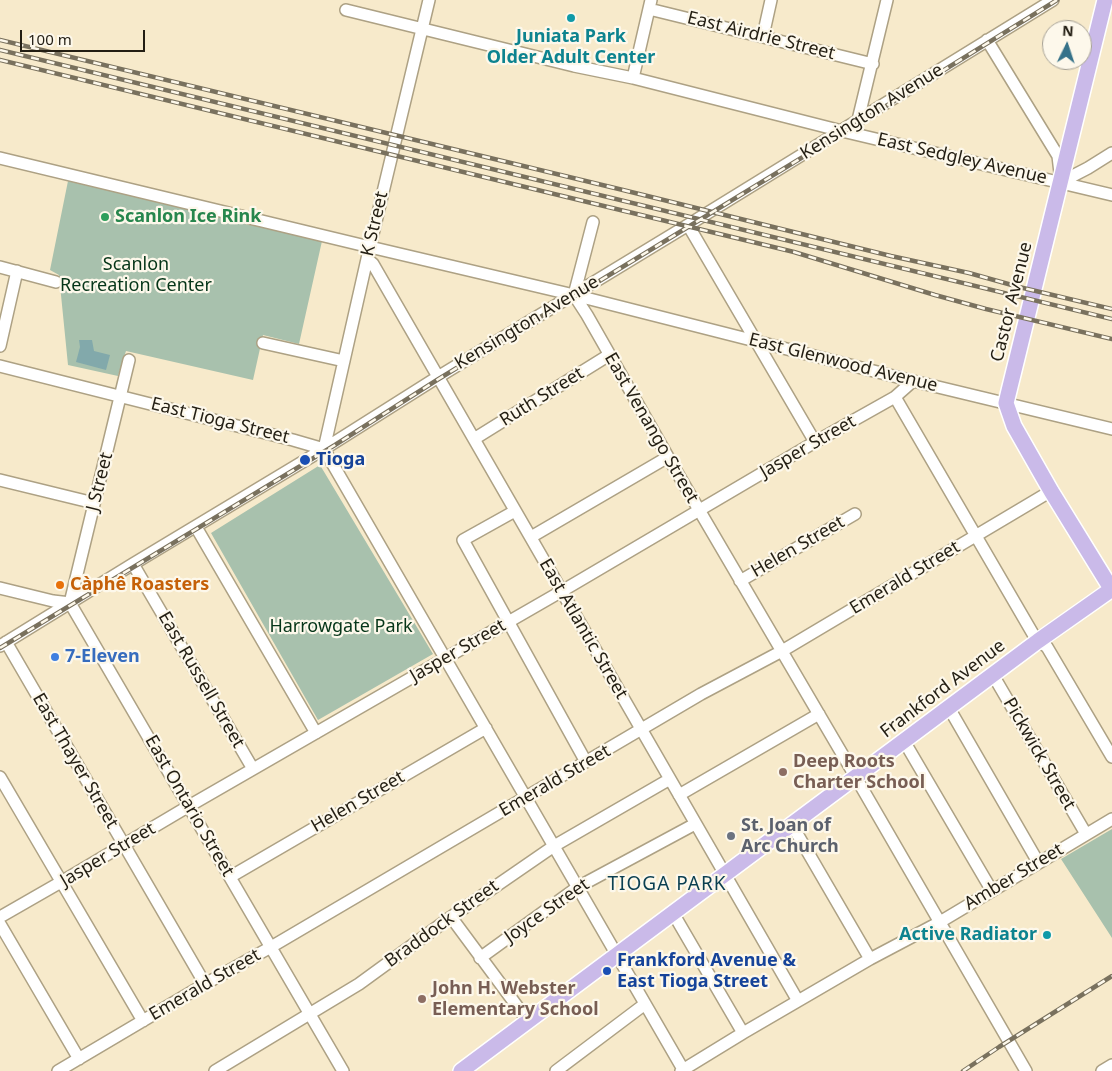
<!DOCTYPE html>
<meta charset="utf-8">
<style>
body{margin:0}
#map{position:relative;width:1112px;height:1071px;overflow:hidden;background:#f7eacb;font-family:"Noto Sans",sans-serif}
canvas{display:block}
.north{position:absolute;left:1042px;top:20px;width:50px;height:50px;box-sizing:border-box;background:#fdf8eb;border:1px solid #a6a195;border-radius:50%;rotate:4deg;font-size:14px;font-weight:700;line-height:20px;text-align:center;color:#231e13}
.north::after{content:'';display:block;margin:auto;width:18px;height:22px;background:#367289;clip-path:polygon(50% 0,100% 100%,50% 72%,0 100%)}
.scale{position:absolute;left:20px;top:30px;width:125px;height:22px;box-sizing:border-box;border:2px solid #231e13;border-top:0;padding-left:6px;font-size:15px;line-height:18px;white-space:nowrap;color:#231e13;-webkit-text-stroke:4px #fdf8eb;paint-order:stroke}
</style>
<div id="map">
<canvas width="1112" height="1071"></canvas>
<div class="north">N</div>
<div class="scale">100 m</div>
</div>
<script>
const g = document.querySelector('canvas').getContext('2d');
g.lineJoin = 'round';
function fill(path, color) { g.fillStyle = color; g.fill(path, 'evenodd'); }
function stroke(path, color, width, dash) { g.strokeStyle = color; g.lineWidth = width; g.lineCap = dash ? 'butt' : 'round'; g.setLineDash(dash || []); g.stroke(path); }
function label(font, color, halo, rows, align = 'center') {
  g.font = font + ' "Noto Sans",sans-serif'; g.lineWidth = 4.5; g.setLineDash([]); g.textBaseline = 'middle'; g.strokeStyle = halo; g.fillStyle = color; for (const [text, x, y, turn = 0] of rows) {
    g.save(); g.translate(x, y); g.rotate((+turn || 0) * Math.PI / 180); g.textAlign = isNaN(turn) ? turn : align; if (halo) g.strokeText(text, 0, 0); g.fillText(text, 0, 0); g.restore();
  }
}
fill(new Path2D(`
 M 68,181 L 322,241 L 299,344 L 263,335 L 253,380 L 126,351 L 118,376 L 68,365 L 59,275 L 50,270 Z
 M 320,465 L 433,654 L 318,720 L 211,533 Z
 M 1112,829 L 1112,938 L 1061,859 Z`), '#a8c1ad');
fill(new Path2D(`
 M 79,340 L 92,340 L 94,351 L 110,355 L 106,370 L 76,362 L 80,347 Z`), '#82a9ab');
const minor = new Path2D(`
 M 649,9 L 873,64
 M 346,10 L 574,66 L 633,78 L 842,131 L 1112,195
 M 763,36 L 771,0
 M 987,40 L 1058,156 L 1060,173
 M 633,78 L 651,0
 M 858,120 L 887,0
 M 0,158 L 370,247 L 574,295 L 913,381 L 1112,429
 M 1061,182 L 1088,168 L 1112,153
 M 688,225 L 815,442
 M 367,259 L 373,264 L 798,1001
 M 0,267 L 56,282
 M 574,295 L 587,315 L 668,457 L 851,769 L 1026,1071
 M 574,295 L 593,222
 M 263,343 L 344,361
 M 0,346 L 17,271
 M 0,366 L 293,440 L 324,449 L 684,1071
 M 895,397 L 1033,634 L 1038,641 L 1047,647 L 1112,757
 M 474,439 L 609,355
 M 324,449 L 367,259 L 429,0
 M 0,480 L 94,503
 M 515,511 L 463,540 L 586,762
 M 196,527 L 316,733
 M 531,537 L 668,457
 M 133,564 L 253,769
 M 740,581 L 855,514
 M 0,588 L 53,601 L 70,603
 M 70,603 L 343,1071
 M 70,603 L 129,360
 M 6,642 L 205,984
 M 0,646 L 133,564 L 324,449 L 438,377 L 688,225 L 1053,0
 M 993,675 L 1086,834
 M 949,708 L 1038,862
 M 904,741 L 992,891
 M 0,777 L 143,1021
 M 679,795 L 819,714
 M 792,825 L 870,959
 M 230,877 L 486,728
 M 673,913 L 743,1033
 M 0,917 L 61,882 L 189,806 L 562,591 L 815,442 L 895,397 L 913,381
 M 451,917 L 528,1021
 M 0,924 L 79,1059
 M 480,958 L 578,887 L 695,824
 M 58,1071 L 205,984 L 271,947 L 701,694 L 782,651 L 1051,491
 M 215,1071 L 359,984 L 451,917 L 554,846 L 670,779
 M 556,1071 L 645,1004
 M 681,1071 L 743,1033 L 870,959 L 940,922 L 1112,819
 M 1102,1071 L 1112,1065`);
const major = new Path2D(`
 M 1105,0 L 1006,403 L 1014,426 L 1051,491 L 1112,590
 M 461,1071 L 1038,641 L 1112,589`);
stroke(minor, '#ada184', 14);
stroke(major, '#fff', 18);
stroke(minor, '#fff', 11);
stroke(major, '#cabae9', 15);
const rail = new Path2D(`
 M 0,40 L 623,190 L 891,256 L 969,273 L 1019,287 L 1112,309
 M 0,50 L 1112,319
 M 0,60 L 794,252 L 935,295 L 986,309 L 1112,339
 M 0,648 L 335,445 L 437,380 L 857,124 L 1057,0
 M 963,1071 L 999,1047 L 1112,976`);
stroke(rail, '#79715e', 4.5);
stroke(rail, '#fdf8eb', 2.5, [8]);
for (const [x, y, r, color] of [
 [571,18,5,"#0f9aa8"],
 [105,217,5,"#2e9e5b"],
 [305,460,6,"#1a4fb4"],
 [60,585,5,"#e8710a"],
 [55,657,5,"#3f7fe0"],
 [783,772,5,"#8d6e63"],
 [731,836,5,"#6b7280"],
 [1047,935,5,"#0f9aa8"],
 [607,971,5,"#1a4fb4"],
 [422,999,5,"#8d6e63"]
]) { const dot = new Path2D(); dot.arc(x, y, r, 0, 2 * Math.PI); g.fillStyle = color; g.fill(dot); stroke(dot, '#fdf8eb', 2); }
label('18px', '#231e13', '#fdf8eb', [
 ["East Airdrie Street",761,36,14],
 ["Kensington Avenue",872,112,-32],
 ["East Sedgley Avenue",962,159,13],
 ["K Street",375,224,-77],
 ["Castor Avenue",1012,302,-76],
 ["Kensington Avenue",527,323,-31],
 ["East Glenwood Avenue",843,363,14],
 ["Ruth Street",542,397,-32],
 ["East Tioga Street",220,421,14],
 ["East Venango Street",651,428,60],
 ["Jasper Street",808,447,-30],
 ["J Street",100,482,-76],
 ["Helen Street",798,547,-30],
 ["Emerald Street",905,578,-31],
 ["East Atlantic Street",583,629,60],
 ["Jasper Street",458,651,-30],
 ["East Russell Street",201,680,60],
 ["Frankford Avenue",943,689,-37],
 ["Pickwick Street",1039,754,60],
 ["East Thayer Street",75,761,60],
 ["Emerald Street",555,781,-30],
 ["Helen Street",358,802,-30],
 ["East Ontario Street",189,806,60],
 ["Jasper Street",108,855,-31],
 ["Amber Street",1014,877,-31],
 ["Joyce Street",547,911,-35],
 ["Braddock Street",442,924,-36],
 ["Emerald Street",205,985,-30]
]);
label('bold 18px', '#0d838f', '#fdf8eb', [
 ["Juniata Park",571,37],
 ["Older Adult Center",571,58],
 ["Active Radiator",1037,935,"right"]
]);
label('bold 18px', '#27864d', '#fdf8eb', [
 ["Scanlon Ice Rink",115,217]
], 'left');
label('18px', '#053518', '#fdf8eb', [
 ["Scanlon",136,265],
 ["Recreation Center",136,286],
 ["Harrowgate Park",341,627]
]);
label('bold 18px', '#164399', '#fdf8eb', [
 ["Tioga",316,460],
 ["Frankford Avenue &",617,961],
 ["East Tioga Street",617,982]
], 'left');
label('bold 18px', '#c56008', '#fdf8eb', [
 ["Càphê Roasters",70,585]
], 'left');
label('bold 18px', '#366cbe', '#fdf8eb', [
 ["7-Eleven",65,657]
], 'left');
label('bold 18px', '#785e54', '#fdf8eb', [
 ["Deep Roots",793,762],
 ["Charter School",793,783],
 ["John H. Webster",432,989],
 ["Elementary School",432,1010]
], 'left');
label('bold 18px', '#5b616d', '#fdf8eb', [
 ["St. Joan of",741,826],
 ["Arc Church",741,847]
], 'left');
g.letterSpacing = '1px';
label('19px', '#0b3f51', '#fdf8eb', [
 ["TIOGA PARK",667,885]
]);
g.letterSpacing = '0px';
</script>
